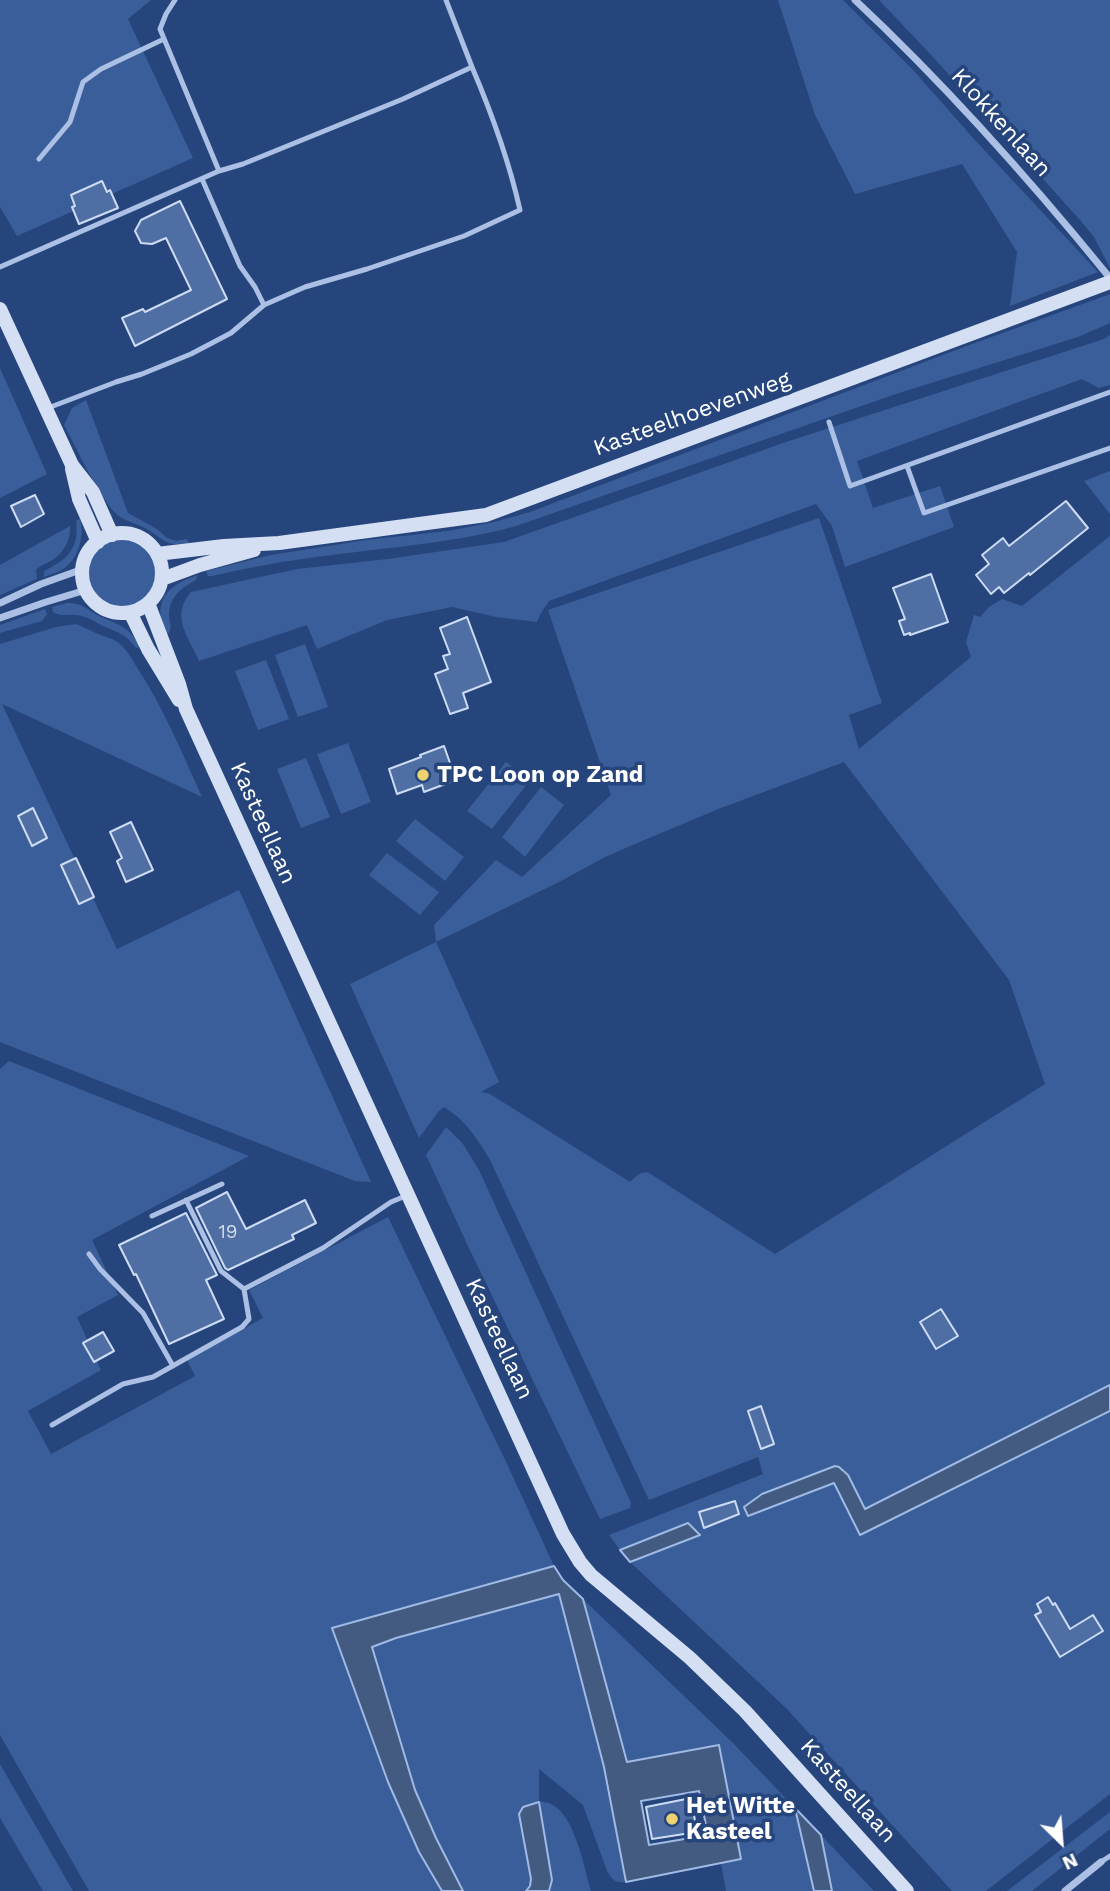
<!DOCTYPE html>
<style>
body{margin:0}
#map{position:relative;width:1110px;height:1891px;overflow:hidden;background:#26457c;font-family:"Work Sans",sans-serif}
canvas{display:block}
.north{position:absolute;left:1026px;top:1807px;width:70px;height:70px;-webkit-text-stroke:5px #26457c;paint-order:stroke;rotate:155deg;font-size:19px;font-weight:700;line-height:28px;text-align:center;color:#fff}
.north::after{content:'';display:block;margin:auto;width:24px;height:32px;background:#fff;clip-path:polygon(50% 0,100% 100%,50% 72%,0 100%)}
</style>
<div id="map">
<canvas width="1110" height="1891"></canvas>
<div class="north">N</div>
</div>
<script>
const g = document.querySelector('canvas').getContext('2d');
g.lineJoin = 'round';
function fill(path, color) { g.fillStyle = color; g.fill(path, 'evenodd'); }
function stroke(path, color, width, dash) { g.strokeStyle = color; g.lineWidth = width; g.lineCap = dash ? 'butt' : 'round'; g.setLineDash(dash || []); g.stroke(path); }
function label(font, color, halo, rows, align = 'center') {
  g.font = font + ' "Work Sans",sans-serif'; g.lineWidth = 7; g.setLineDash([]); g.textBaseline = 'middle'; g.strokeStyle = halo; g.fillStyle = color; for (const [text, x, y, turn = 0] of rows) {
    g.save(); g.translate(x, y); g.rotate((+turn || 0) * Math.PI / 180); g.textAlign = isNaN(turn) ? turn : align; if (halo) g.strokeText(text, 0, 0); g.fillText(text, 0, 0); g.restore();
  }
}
fill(new Path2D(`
 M 0,0 L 151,0 L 128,19 L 193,158 L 17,236 L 0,207 Z
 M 778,0 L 843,0 L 914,71 L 974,139 L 1098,272 L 1010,306 L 1017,252 L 962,164 L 855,194 L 815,115 Z
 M 879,0 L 1110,0 L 1110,268 L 1094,237 L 1080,220 L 933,57 Z
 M 1110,294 L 1110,323 L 1078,337 L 896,394 L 516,526 C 447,545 374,548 303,559 C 272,563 242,569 212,576 L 208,576 L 206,571 L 271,555 L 366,540 L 448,531 L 494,522 L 530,512 L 964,347 Z
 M 1110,335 L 1110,385 L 1099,388 L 1082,379 L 857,461 L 873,508 L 940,486 L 954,527 L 845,567 L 832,526 L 816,504 L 549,601 L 541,613 L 537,622 L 496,617 L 452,607 L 387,620 L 317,649 L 307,625 L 199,661 C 188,636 170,616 191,592 L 297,569 L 388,559 L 504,542 L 786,442 L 1104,339 Z
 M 0,368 L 47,474 L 0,498 Z
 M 86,400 L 128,513 L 157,529 L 167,538 L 177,541 L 187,539 L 189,543 C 165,547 164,539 145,528 C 137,524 128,522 120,517 C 103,506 75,445 64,425 L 72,408 Z
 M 1110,471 L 1110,514 L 1084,481 Z
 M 819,518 L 882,703 L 849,715 L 859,749 L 971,657 L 966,642 L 974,615 L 980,617 L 989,607 L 1002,599 L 1022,606 L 1110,536 L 1110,1385 L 865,1509 L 848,1475 L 835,1466 L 762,1494 L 744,1507 L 748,1516 L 834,1483 L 861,1534 L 1110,1411 L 1110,1794 L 986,1891 L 952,1891 L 786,1708 L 630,1562 L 699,1535 L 688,1523 L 620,1550 L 609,1535 L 763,1474 L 758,1457 L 649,1500 L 490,1160 C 478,1140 465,1119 444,1107 L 439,1111 L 419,1138 L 350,984 L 436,942 L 434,925 L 496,860 L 522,877 L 611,795 L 548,610 ZM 844,762 L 1009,980 L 1045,1084 L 775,1254 L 649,1173 C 640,1171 637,1176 630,1182 L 490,1094 L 481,1092 L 499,1082 L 436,942 L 561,881 L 605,857 L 642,841 L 721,808 Z
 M 80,519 C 85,537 78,561 60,571 C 55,573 49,575 44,577 L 44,571 C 67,560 80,548 76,521 Z
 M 70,526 C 71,540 63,554 51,561 C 45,564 41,565 36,570 L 37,579 L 0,595 L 0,565 Z
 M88 572a34 34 0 1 1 68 0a34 34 0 1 1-68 0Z
 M 198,575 L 196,580 C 181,588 169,597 169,616 C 170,623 172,626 169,633 L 165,634 C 152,601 167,585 198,575 Z
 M 67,603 C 83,603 86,609 99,616 C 119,625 129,626 140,647 L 136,648 C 125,633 118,633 103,626 C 93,621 86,616 76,615 C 67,614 61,617 53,612 L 52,607 Z
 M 45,609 L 47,614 L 42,621 L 0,633 L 0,625 Z
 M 76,624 C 84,627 89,630 96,633 C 104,638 113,637 120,644 C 127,650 132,659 136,666 C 163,706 182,753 202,797 L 2,704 L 117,949 L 239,890 L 371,1182 L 355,1181 L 0,1042 L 0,644 L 56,627 Z
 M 305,644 L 328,707 L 298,717 L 275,655 Z
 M 266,660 L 289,719 L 258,730 L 235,671 Z
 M 348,743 L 371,802 L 341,814 L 317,754 Z
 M 306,758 L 330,817 L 301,828 L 277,769 Z
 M 506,762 L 531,779 L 492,829 L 467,811 Z
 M 541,787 L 564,805 L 525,857 L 502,837 Z
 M 415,819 L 464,857 L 445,881 L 396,841 Z
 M 387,853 L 439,892 L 420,915 L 369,875 Z
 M 9,1061 L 249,1156 L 92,1240 L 118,1295 L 77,1317 L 101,1370 L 28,1411 L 51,1454 L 195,1376 L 187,1360 L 263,1318 L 249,1290 L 388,1217 L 508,1466 L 554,1566 L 332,1629 L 388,1782 L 419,1852 L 442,1891 L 89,1891 L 0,1735 L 0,1069 Z
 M 446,1127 L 463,1144 L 479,1170 L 631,1503 L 630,1508 L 600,1519 L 467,1244 L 426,1155 Z
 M 559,1594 L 604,1767 L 626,1882 C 615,1883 612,1880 607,1871 L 583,1805 L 539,1769 L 539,1801 C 543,1802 547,1802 551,1804 C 575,1815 584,1867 591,1891 L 549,1891 L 552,1880 L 539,1802 L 519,1814 L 531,1879 L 530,1886 L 526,1891 L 463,1891 L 436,1838 L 415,1790 L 372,1647 L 396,1638 Z
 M 583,1599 L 733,1743 L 795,1808 L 814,1891 L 726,1891 L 721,1863 L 741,1860 L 718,1745 L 628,1762 Z
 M 0,1764 L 73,1891 L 43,1891 L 0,1818 Z
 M 1110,1812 L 1110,1829 L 1032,1891 L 1007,1891 Z
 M 821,1835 L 874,1891 L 832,1891 Z`), '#3a5e99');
const water = new Path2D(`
 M 1110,1385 L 1110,1411 L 860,1535 L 834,1483 L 748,1516 L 744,1507 L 762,1494 L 835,1466 L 839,1467 L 848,1475 L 865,1509 Z
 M 688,1523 L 700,1535 L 630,1562 L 620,1550 Z
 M 554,1566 L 563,1580 L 583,1599 L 627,1762 L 719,1745 L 741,1859 L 626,1882 L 604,1767 L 559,1594 L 396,1638 L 372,1647 L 415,1790 L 436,1838 L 463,1891 L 442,1891 L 419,1852 L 388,1782 L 332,1628 ZM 699,1791 L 708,1835 L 649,1845 L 641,1801 Z
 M 539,1802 L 552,1880 L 549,1891 L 526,1891 L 530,1886 L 531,1879 L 519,1814 L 523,1807 Z
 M 795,1808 L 821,1835 L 832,1891 L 814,1891 Z`);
fill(water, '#435a81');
stroke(water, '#9fbae5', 2);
const building = new Path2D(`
 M 102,181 L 107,192 L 110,190 L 118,208 L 79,224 L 72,207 L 75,206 L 71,195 Z
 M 180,201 L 227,299 L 135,346 L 122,318 L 143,309 L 145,312 L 191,290 L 166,238 L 152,244 L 141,243 L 135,231 L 141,220 Z
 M 35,495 L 44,514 L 21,527 L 11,506 Z
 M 1066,501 L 1088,528 L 1030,575 L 1029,573 L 1004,593 L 999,587 L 991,594 L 976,575 L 989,564 L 982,555 L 1003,538 L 1009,546 Z
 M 931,574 L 948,622 L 910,635 L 910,633 L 904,635 L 899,621 L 905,619 L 893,588 Z
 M 467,617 L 491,682 L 463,693 L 468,708 L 450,714 L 435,674 L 448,669 L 443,656 L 450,654 L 440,628 Z
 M 444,746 L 456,780 L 424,792 L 422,785 L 397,794 L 389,769 L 421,757 L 420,755 Z
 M 33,808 L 47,838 L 32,846 L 18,816 Z
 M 131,822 L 153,870 L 126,882 L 117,861 L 122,858 L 110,832 Z
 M 76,858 L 94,897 L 79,904 L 61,865 Z
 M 227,1192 L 246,1229 L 305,1200 L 316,1223 L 292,1235 L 294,1239 L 228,1270 L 225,1268 L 196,1208 Z
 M 186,1213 L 217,1275 L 206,1280 L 224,1319 L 169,1344 L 136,1274 L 134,1275 L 119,1245 Z
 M 941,1309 L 958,1336 L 936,1349 L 920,1322 Z
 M 103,1332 L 114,1351 L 94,1362 L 83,1343 Z
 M 761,1406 L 774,1444 L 761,1449 L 748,1411 Z
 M 735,1501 L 739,1514 L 704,1528 L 699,1512 Z
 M 1048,1597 L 1053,1605 L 1055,1603 L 1070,1629 L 1093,1615 L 1103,1631 L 1060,1657 L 1035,1615 L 1041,1612 L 1037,1604 Z
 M 691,1798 L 697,1832 L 652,1839 L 646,1807 Z`);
fill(building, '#4f6fa4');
stroke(building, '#cddcf4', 2);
stroke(new Path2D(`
 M 175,0 L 166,14 L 160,29 L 219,171
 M 39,159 L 70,122 L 83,82 L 101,69 L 164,39
 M 0,267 L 219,171 L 243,164 L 403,99 L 472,67 L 446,0
 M 264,305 L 305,287 L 367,269 L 464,236 L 520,210 C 509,161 492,114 472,67
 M 48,408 L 116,382 L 142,374 L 191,354 L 231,333 L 264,305 L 255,287 L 240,266 L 202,179
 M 829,422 L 850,486 L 1110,392
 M 907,466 L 924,513 L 1110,448
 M 186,1200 L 221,1271 L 244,1289
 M 152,1216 L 222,1184
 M 89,1254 L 100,1269 L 143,1313 L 173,1366
 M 52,1425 L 123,1384 L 153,1377 L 242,1327 L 249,1319 L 244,1289 L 323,1248 L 391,1202 L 408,1195
 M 1101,1862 L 1110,1856`), '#abc0e4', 5);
stroke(new Path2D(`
 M 855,0 C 947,86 1031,181 1110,278
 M 0,603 L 41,584 L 83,569
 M 0,618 L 46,602 L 86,590
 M 1065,1891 L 1101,1862`), '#abc0e4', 7);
stroke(new Path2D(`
 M 0,309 L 72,465 L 93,492 L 112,535
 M 72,469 L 79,499 L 98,542
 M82 573a40 40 0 1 1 80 0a40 40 0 1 1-80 0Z
 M 157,554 L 224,546 L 279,543 L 486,515 L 1110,282
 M 162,579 L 200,565 L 254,550
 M 148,603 L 179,684 L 186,709 L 563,1534 L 580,1562 L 591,1575 L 690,1658 L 745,1711 L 907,1891
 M 130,612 L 148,649 L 179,700`), '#d4dff4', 14);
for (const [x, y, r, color] of [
 [423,775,7,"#edd270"],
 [672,1819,7,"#edd270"]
]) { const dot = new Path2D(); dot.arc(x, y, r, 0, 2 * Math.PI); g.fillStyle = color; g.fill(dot); stroke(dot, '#26457c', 2.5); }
label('19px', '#d3dbe8', null, [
 ["19",228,1232]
]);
label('23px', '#fff', '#26457c', [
 ["Klokkenlaan",1001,123,48],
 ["Kasteelhoevenweg",692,414,-20],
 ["Kasteellaan",263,823,66],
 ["Kasteellaan",499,1339,65],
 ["Kasteellaan",848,1791,48]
]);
label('bold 23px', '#fff', '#26457c', [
 ["TPC Loon op Zand",437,775],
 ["Het Witte",686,1806],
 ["Kasteel",686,1832]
], 'left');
</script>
